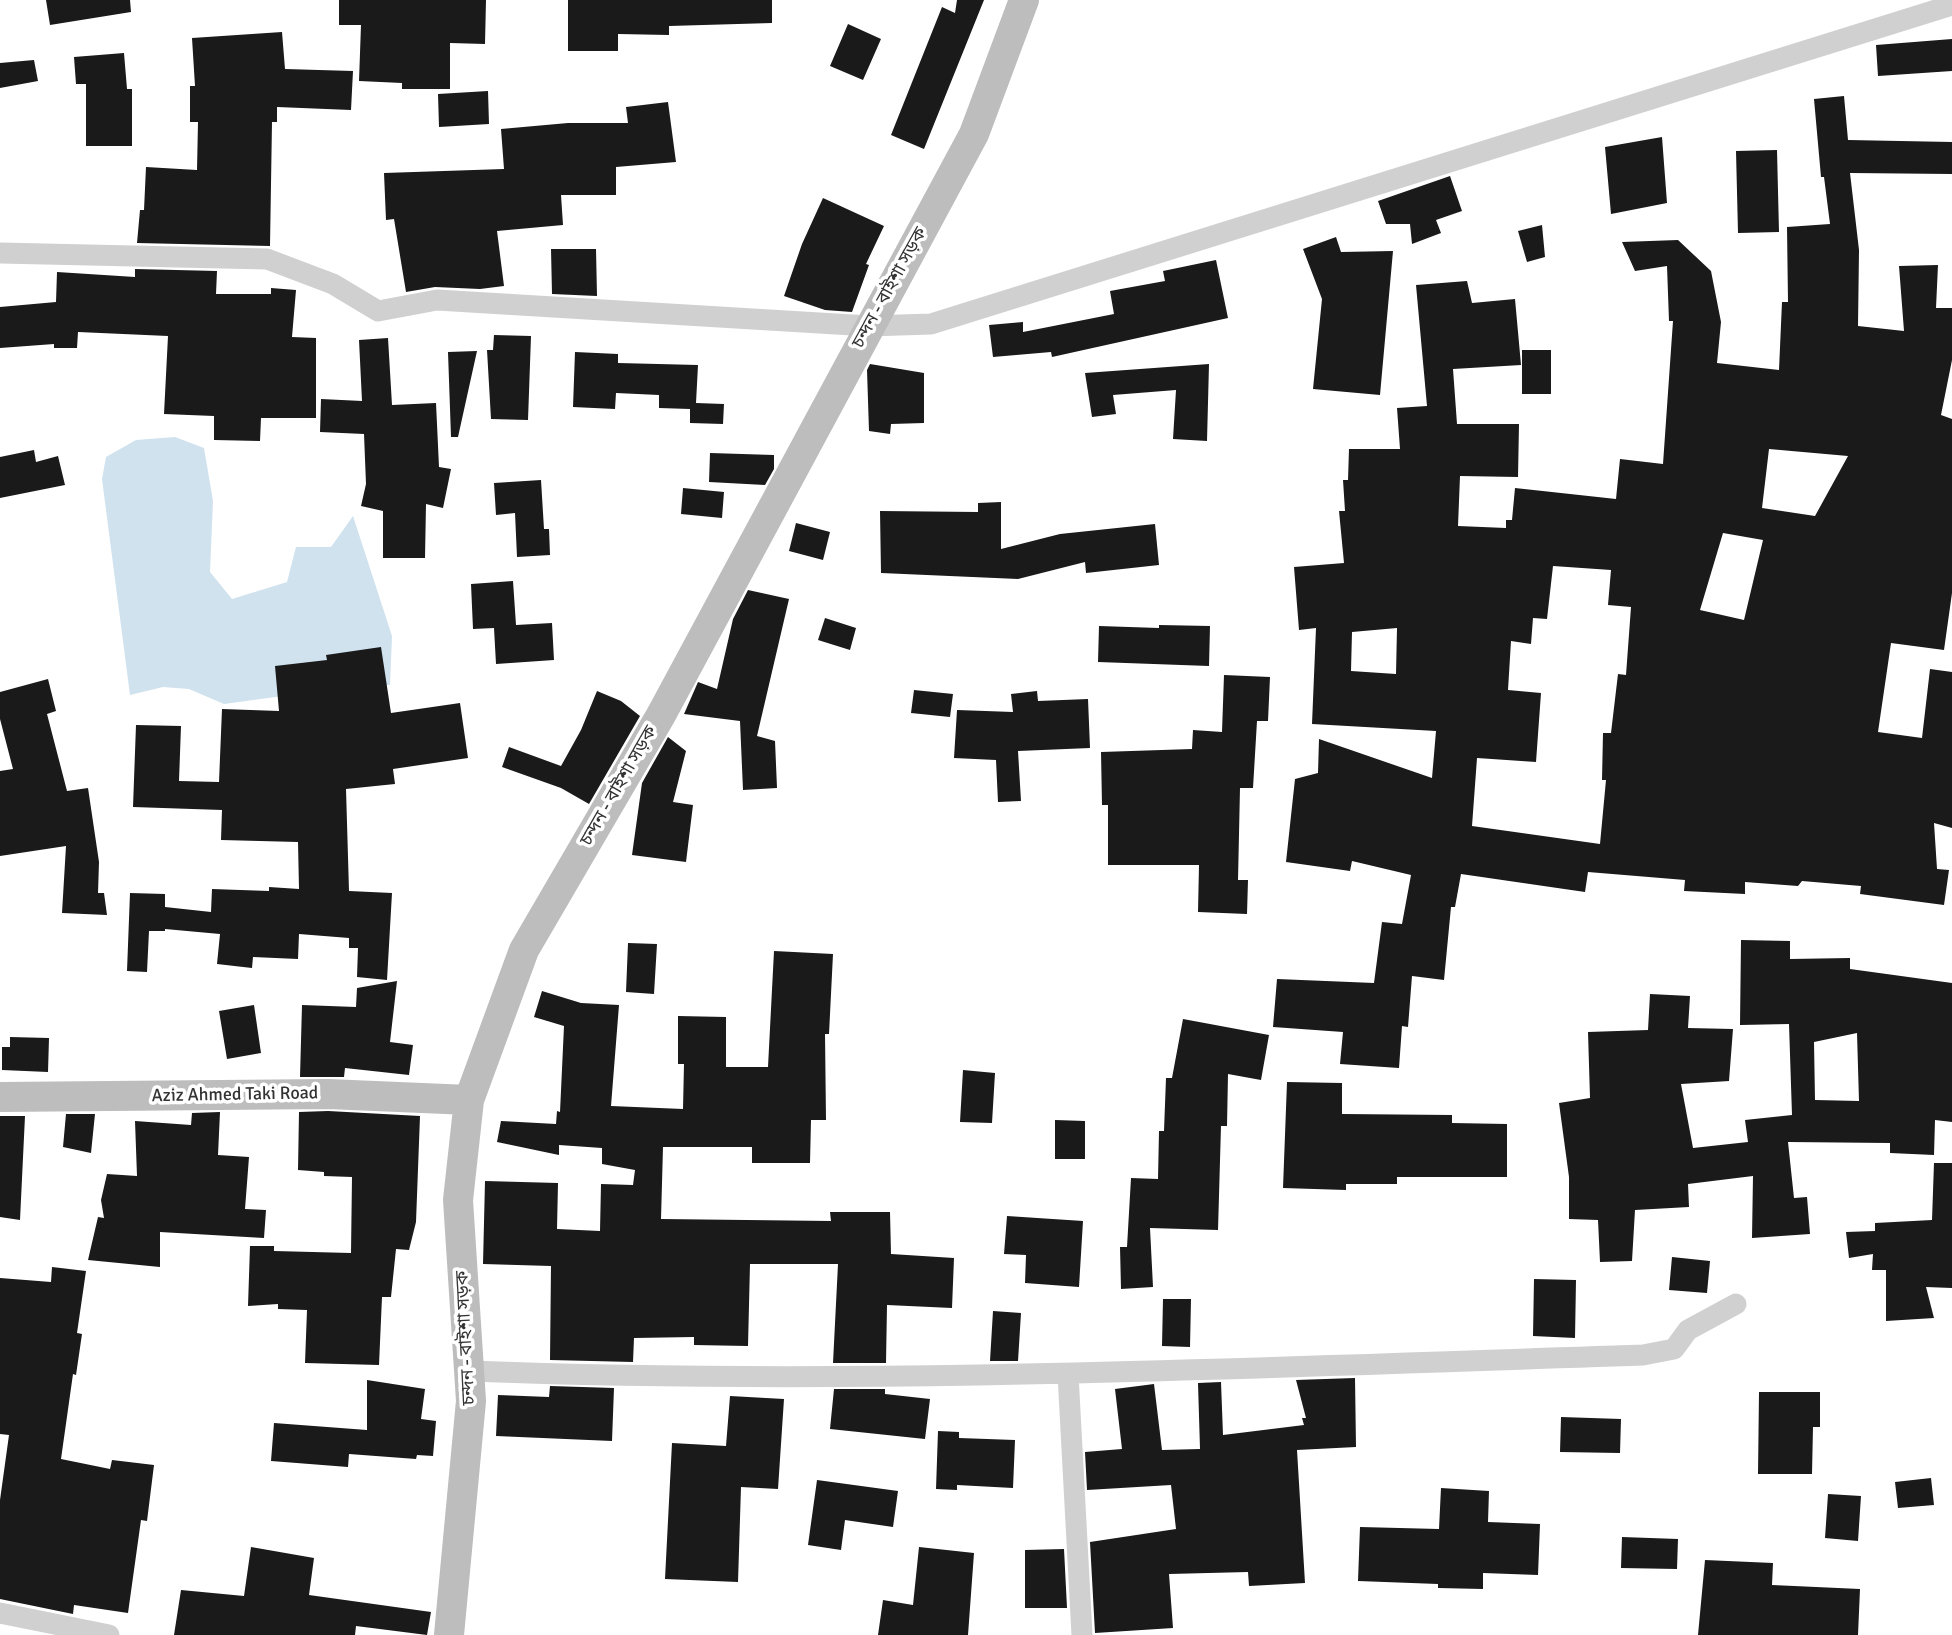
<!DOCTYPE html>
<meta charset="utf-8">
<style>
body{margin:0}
canvas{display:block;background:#fff}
</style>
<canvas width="1952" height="1635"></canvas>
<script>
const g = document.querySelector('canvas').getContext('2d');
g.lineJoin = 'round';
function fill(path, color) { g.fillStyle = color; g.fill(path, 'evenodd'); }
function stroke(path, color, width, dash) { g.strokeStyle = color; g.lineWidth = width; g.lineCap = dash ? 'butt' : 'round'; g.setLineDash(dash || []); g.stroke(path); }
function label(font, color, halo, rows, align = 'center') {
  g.font = font + ' Signika,"Noto Sans Bengali",sans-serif'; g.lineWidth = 7; g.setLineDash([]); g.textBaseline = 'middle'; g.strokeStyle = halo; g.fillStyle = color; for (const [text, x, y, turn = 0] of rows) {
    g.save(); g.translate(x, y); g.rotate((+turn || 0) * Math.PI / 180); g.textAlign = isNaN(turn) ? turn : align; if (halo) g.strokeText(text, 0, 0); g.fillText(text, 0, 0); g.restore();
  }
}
fill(new Path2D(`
 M 175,437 L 204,448 L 213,501 L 210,572 L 232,599 L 287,582 L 296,547 L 331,547 L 353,516 L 392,636 L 390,685 L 363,685 L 224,704 L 189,689 L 163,687 L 130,695 L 102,479 L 106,457 L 136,440 Z`), '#cfe2ee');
fill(new Path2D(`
 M 46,0 L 130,0 L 131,12 L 50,25 Z
 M 339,0 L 486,0 L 485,44 L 450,43 L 450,89 L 402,89 L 402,83 L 359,81 L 361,25 L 339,25 Z
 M 568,0 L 772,0 L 772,23 L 669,26 L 669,35 L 618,34 L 618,51 L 568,51 Z
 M 957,0 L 984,0 L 924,149 L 891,135 L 942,7 L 955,13 Z
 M 848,24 L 881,39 L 863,80 L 830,66 Z
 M 282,32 L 285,69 L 353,71 L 351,110 L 277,107 L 277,122 L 272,122 L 270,246 L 137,243 L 140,210 L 144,210 L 146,167 L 197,170 L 198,122 L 190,122 L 190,86 L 195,86 L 192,38 Z
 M 1952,39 L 1952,71 L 1878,76 L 1876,45 Z
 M 124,53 L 127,89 L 132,89 L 132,146 L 86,146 L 86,84 L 76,84 L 74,57 Z
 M 34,60 L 38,81 L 0,88 L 0,63 Z
 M 488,91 L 489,124 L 439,127 L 438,94 Z
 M 1844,96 L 1848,140 L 1952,142 L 1952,174 L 1850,173 L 1859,250 L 1858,326 L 1904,331 L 1899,266 L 1938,265 L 1936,308 L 1952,308 L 1952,360 L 1941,415 L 1952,419 L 1952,593 L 1944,650 L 1891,643 L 1878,732 L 1922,738 L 1930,669 L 1952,672 L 1952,828 L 1934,823 L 1937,869 L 1949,870 L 1944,905 L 1860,894 L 1861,886 L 1802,881 L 1798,886 L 1745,882 L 1745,894 L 1684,891 L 1685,880 L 1588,872 L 1585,892 L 1461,874 L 1455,907 L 1451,907 L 1444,980 L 1412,976 L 1408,1027 L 1402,1026 L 1399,1068 L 1340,1064 L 1343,1032 L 1273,1027 L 1277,979 L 1374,983 L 1382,922 L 1402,924 L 1411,875 L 1352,861 L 1350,871 L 1286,862 L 1295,779 L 1318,773 L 1319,739 L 1432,778 L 1436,731 L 1312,724 L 1316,628 L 1299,630 L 1294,567 L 1344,563 L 1339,511 L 1345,511 L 1343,480 L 1348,480 L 1349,449 L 1400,449 L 1397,408 L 1427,406 L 1416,285 L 1467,281 L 1472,303 L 1515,299 L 1521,365 L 1453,369 L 1457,424 L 1519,424 L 1518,477 L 1460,476 L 1458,526 L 1506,528 L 1506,520 L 1512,520 L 1515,488 L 1616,499 L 1620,459 L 1663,464 L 1673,321 L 1669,321 L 1667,266 L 1635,271 L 1622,242 L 1678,240 L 1711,271 L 1721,322 L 1717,363 L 1779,370 L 1782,302 L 1788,302 L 1787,227 L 1830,224 L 1824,177 L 1821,177 L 1814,99 ZM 1769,449 L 1848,456 L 1815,516 L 1762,508 ZM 1723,533 L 1763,540 L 1744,620 L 1700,610 ZM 1553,566 L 1611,570 L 1608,605 L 1631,607 L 1626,675 L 1618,674 L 1611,733 L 1603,733 L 1602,780 L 1606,780 L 1600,844 L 1472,826 L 1477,758 L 1536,762 L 1541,693 L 1508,690 L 1511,641 L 1531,644 L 1533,618 L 1547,619 ZM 1397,628 L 1396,674 L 1351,671 L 1352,632 Z
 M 668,102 L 676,162 L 616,167 L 616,195 L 561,195 L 563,225 L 497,231 L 504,286 L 480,289 L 435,287 L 406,292 L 394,219 L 386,220 L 384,173 L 504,169 L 501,129 L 568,123 L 628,123 L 626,107 Z
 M 1662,137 L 1667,203 L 1611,214 L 1605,147 Z
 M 1777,150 L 1779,232 L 1738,233 L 1736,151 Z
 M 1450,176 L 1462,211 L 1436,220 L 1441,233 L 1412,244 L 1410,224 L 1386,224 L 1378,201 Z
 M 823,198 L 884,226 L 866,264 L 869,265 L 852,312 L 825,310 L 784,296 L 802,244 Z
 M 1542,225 L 1545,257 L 1527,262 L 1518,231 Z
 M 1336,237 L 1341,252 L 1393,251 L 1380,395 L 1313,389 L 1322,299 L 1303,249 Z
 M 551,249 L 596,249 L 597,296 L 552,294 Z
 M 1216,260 L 1228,318 L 1052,357 L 1051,352 L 993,357 L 989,325 L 1023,322 L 1023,332 L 1114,314 L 1110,291 L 1165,281 L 1163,271 Z
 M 135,269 L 217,271 L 216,294 L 271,294 L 271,288 L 296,290 L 292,337 L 316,338 L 316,418 L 261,418 L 260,441 L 214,440 L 214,416 L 164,414 L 168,336 L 78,332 L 77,348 L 54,348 L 54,344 L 0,348 L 0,307 L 56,302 L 57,272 L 135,277 Z
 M 494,335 L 531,336 L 528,420 L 491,419 L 487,350 L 493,350 Z
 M 388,338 L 392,405 L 436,403 L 439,467 L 451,469 L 443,508 L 426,504 L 425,558 L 383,558 L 383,511 L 361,506 L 366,484 L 364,434 L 320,432 L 321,399 L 362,401 L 359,340 Z
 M 1522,350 L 1551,350 L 1551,394 L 1522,394 Z
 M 477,351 L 458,437 L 451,437 L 448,352 Z
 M 575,352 L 618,354 L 618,363 L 698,365 L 696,403 L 724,404 L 723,424 L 690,423 L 690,409 L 659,408 L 659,395 L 616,393 L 615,409 L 573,407 Z
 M 870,364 L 924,373 L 924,423 L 891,424 L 890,434 L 869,431 L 867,370 Z
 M 1209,364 L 1207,441 L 1173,439 L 1176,390 L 1113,395 L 1116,414 L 1092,417 L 1085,373 Z
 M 34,450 L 36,462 L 58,456 L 65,485 L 0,498 L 0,457 Z
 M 710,453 L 774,455 L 774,469 L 765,485 L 709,482 Z
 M 541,480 L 544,529 L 549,529 L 550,555 L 517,557 L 515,513 L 496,515 L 494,483 Z
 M 683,488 L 724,492 L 722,518 L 681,514 Z
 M 1001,502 L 1001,549 L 1060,534 L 1155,524 L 1159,565 L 1086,573 L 1085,562 L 1018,579 L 881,573 L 880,511 L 978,512 L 978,503 Z
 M 796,523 L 830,532 L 823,560 L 789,551 Z
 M 513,581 L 516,625 L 552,623 L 554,660 L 496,664 L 494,628 L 473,629 L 471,584 Z
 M 748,590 L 789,599 L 757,736 L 775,741 L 777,788 L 743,790 L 740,721 L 684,714 L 698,682 L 717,689 L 733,619 Z
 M 825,618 L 856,628 L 850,650 L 818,640 Z
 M 1159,625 L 1210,626 L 1209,666 L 1098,662 L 1099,626 L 1159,628 Z
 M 381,647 L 391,713 L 460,703 L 468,758 L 393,769 L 395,784 L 346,789 L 349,891 L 392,893 L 387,980 L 357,977 L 358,948 L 349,948 L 349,938 L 299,934 L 298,959 L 253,957 L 252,968 L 217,964 L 220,934 L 165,929 L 165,931 L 149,931 L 147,972 L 127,971 L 130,893 L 165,894 L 165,907 L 211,912 L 212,889 L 269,891 L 269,887 L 299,889 L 298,842 L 221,840 L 222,810 L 133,807 L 136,725 L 181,726 L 179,781 L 219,782 L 222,709 L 279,711 L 275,666 L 327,660 L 326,655 Z
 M 1224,675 L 1270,677 L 1268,721 L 1257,721 L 1253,788 L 1240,788 L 1238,880 L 1248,880 L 1247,914 L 1198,912 L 1199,865 L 1108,865 L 1108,805 L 1102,805 L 1101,752 L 1192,749 L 1193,730 L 1222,732 Z
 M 48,679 L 56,711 L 47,714 L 67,791 L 88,788 L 99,862 L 98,893 L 104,893 L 107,915 L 62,913 L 66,846 L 0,856 L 0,771 L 13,769 L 0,719 L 0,692 Z
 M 914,690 L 953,694 L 950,717 L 911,713 Z
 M 597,691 L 621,701 L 640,716 L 589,804 L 561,788 L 502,767 L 509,747 L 561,766 L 581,730 Z
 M 1037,691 L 1038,701 L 1088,699 L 1090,748 L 1018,751 L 1021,801 L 998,802 L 996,760 L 954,758 L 957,710 L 1013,712 L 1011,694 Z
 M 668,737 L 686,751 L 673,802 L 693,805 L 686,862 L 632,855 L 642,783 Z
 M 1741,940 L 1790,941 L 1790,959 L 1850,958 L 1850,969 L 1952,983 L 1952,1122 L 1935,1120 L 1934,1155 L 1890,1153 L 1890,1143 L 1788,1142 L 1794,1198 L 1807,1197 L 1810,1234 L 1752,1238 L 1753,1176 L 1688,1184 L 1689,1207 L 1635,1210 L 1632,1261 L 1600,1262 L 1598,1220 L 1569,1219 L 1569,1177 L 1559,1103 L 1590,1098 L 1588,1032 L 1648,1030 L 1650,994 L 1690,996 L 1688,1028 L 1733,1029 L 1729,1081 L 1681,1084 L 1693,1148 L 1748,1142 L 1745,1120 L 1792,1115 L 1789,1024 L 1740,1025 ZM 1857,1033 L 1859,1101 L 1815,1100 L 1814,1042 Z
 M 628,943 L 657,944 L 654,994 L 626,992 Z
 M 774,951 L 833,954 L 829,1034 L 825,1034 L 826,1120 L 811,1120 L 810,1163 L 752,1163 L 752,1147 L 663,1147 L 661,1219 L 831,1221 L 830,1212 L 890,1212 L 891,1254 L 954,1258 L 952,1308 L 887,1305 L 886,1363 L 833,1363 L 838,1264 L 750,1264 L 748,1346 L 694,1345 L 694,1337 L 634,1338 L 633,1362 L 550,1360 L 551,1266 L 483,1264 L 485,1181 L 558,1183 L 557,1229 L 600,1231 L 601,1184 L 633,1185 L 635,1170 L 602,1164 L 602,1148 L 559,1145 L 559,1155 L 497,1142 L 501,1121 L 556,1124 L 557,1111 L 560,1112 L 564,1026 L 534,1017 L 542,991 L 581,1003 L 619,1005 L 611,1106 L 683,1109 L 684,1064 L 678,1064 L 678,1016 L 726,1017 L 726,1067 L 768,1067 Z
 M 397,981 L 390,1042 L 413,1045 L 409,1075 L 345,1068 L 344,1077 L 300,1077 L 302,1005 L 356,1007 L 357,988 Z
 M 254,1005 L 261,1053 L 227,1059 L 219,1011 Z
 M 1183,1019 L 1269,1035 L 1261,1080 L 1228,1074 L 1227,1126 L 1221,1126 L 1218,1230 L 1150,1228 L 1153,1287 L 1121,1289 L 1120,1247 L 1127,1247 L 1131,1178 L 1158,1179 L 1159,1131 L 1164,1131 L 1166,1078 L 1172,1078 Z
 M 10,1037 L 49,1038 L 48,1072 L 2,1070 L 2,1047 L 10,1047 Z
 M 963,1070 L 995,1073 L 992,1123 L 960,1122 Z
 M 1287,1082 L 1342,1083 L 1342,1114 L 1452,1115 L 1452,1123 L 1507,1124 L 1507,1177 L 1397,1177 L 1397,1184 L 1346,1184 L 1346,1190 L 1283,1188 Z
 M 328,1111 L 420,1116 L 416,1222 L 409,1250 L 396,1249 L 391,1297 L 382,1297 L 379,1365 L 305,1363 L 307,1310 L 278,1309 L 278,1304 L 248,1306 L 250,1246 L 274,1246 L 274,1251 L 351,1253 L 352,1177 L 324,1176 L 324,1172 L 298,1170 L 299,1112 Z
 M 220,1112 L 218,1155 L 249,1157 L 245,1209 L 266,1210 L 264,1238 L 160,1232 L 160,1267 L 88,1260 L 98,1217 L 104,1218 L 101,1200 L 107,1174 L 137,1176 L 135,1121 L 191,1125 L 192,1113 Z
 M 66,1114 L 95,1114 L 91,1153 L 63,1147 Z
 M 0,1116 L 25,1116 L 20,1220 L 0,1217 Z
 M 1055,1120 L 1085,1121 L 1085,1159 L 1055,1159 Z
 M 1934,1163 L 1952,1163 L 1952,1288 L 1926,1287 L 1934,1318 L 1886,1321 L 1886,1270 L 1872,1270 L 1873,1254 L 1849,1258 L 1846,1232 L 1875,1231 L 1875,1223 L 1932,1220 Z
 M 1007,1216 L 1083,1221 L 1079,1287 L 1025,1283 L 1026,1255 L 1004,1254 Z
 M 1672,1257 L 1710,1261 L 1707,1293 L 1669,1290 Z
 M 52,1267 L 86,1271 L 77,1333 L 82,1334 L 76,1375 L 73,1374 L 61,1459 L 110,1469 L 112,1460 L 154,1465 L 147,1521 L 141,1520 L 128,1613 L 74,1605 L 73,1614 L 0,1599 L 0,1500 L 9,1435 L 0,1434 L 0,1278 L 51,1282 Z
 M 1534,1279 L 1576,1280 L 1575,1338 L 1533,1336 Z
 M 1163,1299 L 1191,1299 L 1190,1347 L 1162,1346 Z
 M 993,1311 L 1021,1313 L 1018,1361 L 990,1361 Z
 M 1355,1378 L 1356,1447 L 1297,1450 L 1305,1583 L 1249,1586 L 1248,1572 L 1169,1574 L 1173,1628 L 1095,1633 L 1090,1542 L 1176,1529 L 1171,1485 L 1087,1490 L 1085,1452 L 1122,1449 L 1115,1389 L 1154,1384 L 1162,1450 L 1200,1449 L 1198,1383 L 1221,1382 L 1223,1435 L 1304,1425 L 1302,1418 L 1306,1418 L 1296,1380 Z
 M 367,1380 L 425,1389 L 421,1419 L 436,1421 L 433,1456 L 417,1455 L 416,1459 L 349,1454 L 348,1467 L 271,1461 L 274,1423 L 367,1430 Z
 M 550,1386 L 614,1388 L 612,1441 L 496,1436 L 498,1395 L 549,1397 Z
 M 834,1389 L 885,1389 L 885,1394 L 930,1399 L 925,1439 L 830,1429 Z
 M 1759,1392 L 1820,1392 L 1820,1427 L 1813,1427 L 1812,1474 L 1758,1474 Z
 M 730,1396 L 784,1399 L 778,1489 L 741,1487 L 738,1582 L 665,1579 L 672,1443 L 726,1446 Z
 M 1561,1417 L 1621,1419 L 1620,1453 L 1560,1452 Z
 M 938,1431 L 959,1432 L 959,1438 L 1015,1440 L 1013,1488 L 957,1485 L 957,1490 L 936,1489 Z
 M 1931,1478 L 1934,1505 L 1898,1508 L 1895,1482 Z
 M 817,1480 L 898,1491 L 893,1527 L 845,1520 L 841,1550 L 808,1545 Z
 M 1441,1488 L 1489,1491 L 1488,1522 L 1540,1524 L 1538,1575 L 1483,1573 L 1483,1589 L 1438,1588 L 1438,1584 L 1358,1581 L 1360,1527 L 1439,1529 Z
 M 1828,1494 L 1861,1496 L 1858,1541 L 1825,1538 Z
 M 1622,1537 L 1678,1539 L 1677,1569 L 1621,1568 Z
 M 251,1547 L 314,1558 L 309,1595 L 431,1612 L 427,1635 L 356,1626 L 355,1635 L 174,1635 L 181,1590 L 244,1596 Z
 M 919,1547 L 974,1553 L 968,1635 L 878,1635 L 883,1600 L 913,1605 Z
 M 1064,1549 L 1067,1608 L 1025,1608 L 1025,1550 Z
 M 1705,1560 L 1773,1563 L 1772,1585 L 1860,1589 L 1858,1635 L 1698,1635 Z`), '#1a1a1a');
stroke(new Path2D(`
 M 0,253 L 267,259 L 333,284 L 378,311 L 437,300 L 869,326 L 931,324 L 1952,5
 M 469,1371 C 860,1386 1252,1368 1643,1355 L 1674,1349 L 1688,1330 L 1736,1304
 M 1068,1374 L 1082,1635
 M 0,1613 L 109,1635`), '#d0d0d0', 21);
stroke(new Path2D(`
 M 0,1097 L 328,1094 L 469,1100
 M 449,1635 L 471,1401 L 458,1200 L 469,1100 L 524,950 L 661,715 L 974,134 L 1024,0`), '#bdbdbd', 30);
label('18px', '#333', '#fff', [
 ["চন্দন - বাইশা সড়ক",890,288,-61],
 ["চন্দন - বাইশা সড়ক",619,786,-60],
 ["Aziz Ahmed Taki Road",235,1095,-1],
 ["চন্দন - বাইশা সড়ক",466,1338,-93]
]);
</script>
